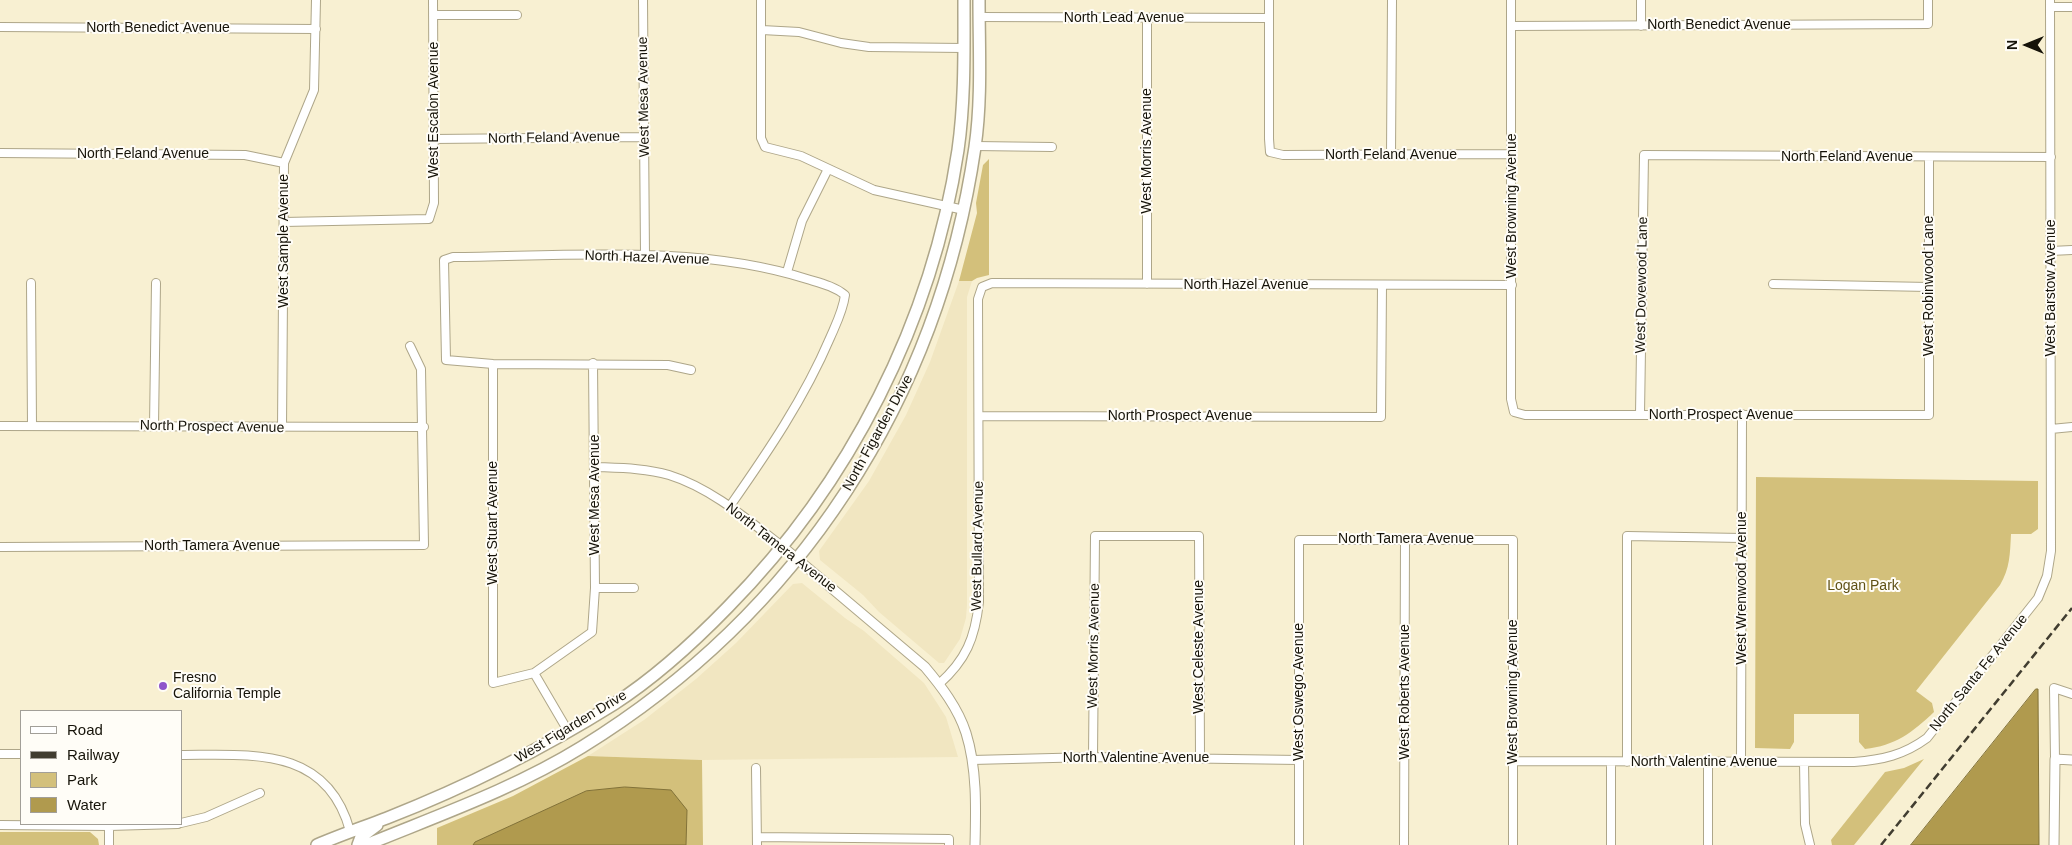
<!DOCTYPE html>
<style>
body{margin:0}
#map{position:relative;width:2072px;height:845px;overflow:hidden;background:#f8f0d2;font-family:Arial,sans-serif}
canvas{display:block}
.legend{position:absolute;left:20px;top:710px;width:162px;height:115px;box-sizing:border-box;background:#fffdf7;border:1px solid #a29f98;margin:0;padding:6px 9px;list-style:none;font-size:15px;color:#161309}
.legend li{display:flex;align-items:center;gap:10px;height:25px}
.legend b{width:25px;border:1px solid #a29f98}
.north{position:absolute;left:2002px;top:20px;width:50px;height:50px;-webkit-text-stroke:4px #fffdf7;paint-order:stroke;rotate:270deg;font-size:14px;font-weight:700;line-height:20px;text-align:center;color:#161309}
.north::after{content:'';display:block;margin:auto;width:18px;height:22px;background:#161309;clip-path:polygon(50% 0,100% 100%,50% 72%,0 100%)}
</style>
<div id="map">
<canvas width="2072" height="845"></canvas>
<ul class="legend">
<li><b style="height:6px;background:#fff"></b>Road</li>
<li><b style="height:6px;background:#413d30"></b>Railway</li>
<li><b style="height:14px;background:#d3c07b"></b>Park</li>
<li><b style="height:14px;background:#b09a4e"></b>Water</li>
</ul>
<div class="north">N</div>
</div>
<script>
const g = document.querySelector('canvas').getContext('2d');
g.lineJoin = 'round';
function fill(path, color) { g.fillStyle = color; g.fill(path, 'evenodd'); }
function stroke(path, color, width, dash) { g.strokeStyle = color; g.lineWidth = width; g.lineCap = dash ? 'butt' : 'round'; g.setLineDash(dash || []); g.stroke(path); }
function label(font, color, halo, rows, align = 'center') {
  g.font = font + ' Arial,sans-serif'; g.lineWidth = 4; g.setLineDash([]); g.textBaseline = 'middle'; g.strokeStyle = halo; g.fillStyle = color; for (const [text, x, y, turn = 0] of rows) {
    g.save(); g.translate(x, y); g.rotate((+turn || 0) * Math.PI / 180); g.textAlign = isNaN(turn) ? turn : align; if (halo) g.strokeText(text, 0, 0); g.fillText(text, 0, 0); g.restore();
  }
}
fill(new Path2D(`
 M 959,281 L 972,281 L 967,297 L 967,605 L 966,618 L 960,639 L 944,663 L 939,663 L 879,612 L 863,595 L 820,560 L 819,551 L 869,481 L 906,415 L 930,362 Z
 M 802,583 L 845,618 L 864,631 L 924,683 L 946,717 L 958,757 L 702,760 L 588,756 L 644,720 L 696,679 L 736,643 L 793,584 Z`), '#f1e6c1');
fill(new Path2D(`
 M 989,159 L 989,275 L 977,278 L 972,281 L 959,281 L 977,213 L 976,203 L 983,165 Z
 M 1756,477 L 2038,481 L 2038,529 L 2031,534 L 2011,534 C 2010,554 2010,568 2000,585 L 1916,691 L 1932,703 L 1934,712 C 1913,732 1895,746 1865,749 L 1859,742 L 1859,714 L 1794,714 L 1794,742 L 1790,749 L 1755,748 Z
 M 588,756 L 702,760 L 703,845 L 437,845 L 437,828 L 513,796 Z
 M 1924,759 L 1854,845 L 1832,845 L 1831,840 L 1885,772 L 1904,768 Z
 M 0,832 L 90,832 L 98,839 L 99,845 L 0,845 Z`), '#d3c07b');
const water = new Path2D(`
 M 2036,689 L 2038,689 L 2039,845 L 1911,845 Z
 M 625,787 L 671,790 L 687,810 L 686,845 L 473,845 L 475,842 L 586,791 Z`);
fill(water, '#b09a4e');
stroke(water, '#827239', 1);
const minor = new Path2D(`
 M 643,0 L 645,255
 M 761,0 L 761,138 L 765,147 L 801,156 L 874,190 L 964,210
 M 1269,0 L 1269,139 L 1270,152 L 1283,155 L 1512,154
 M 1511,0 L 1511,399 L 1514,412 L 1525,415 L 1929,415 L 1929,157
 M 1641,0 L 1641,26
 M 2050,7 L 2072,7
 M 433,15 L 517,15
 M 979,17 L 1269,18
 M 1147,18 L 1147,284
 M 1511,26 L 1928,24 L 1928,0
 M 0,27 L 316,29
 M 762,30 L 799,32 L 841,43 L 869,47 L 964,48
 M 433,139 L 644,137
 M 975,146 L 1052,147
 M 0,153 L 245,155 L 284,163
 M 1391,155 L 1392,0
 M 284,222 L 429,219 L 434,203 L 433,0
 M 2051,251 L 2072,250
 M 787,272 L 802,221 L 828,169
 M 31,283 L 32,426
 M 1773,284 L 1929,287
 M 493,364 L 493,683 L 534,673 L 592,632 L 595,588 L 593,363
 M 691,370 L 668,365 L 493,364 L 446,360 L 444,260 L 453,257 C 566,256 699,244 807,279 C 820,283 834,286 845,295 C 843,311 836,324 830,338 C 804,399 767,453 730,506
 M 1640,414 L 1644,155 L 2051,157
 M 979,416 L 1381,417 L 1382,285
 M 0,426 L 424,427
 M 154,426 L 156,283
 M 282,428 L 284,163 L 314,90 L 316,0
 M 2051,429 L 2072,427
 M 595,467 C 619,468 645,468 669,475 C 711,488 748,520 783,547
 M 0,547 L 424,545 L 421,369 L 410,346
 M 595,588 L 634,588
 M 534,673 L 568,731
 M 939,684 C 966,660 975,638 979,602 L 978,299 L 982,287 L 992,283 L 1512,285
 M 0,754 L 21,754
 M 181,755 C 252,755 327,746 350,831
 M 1093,757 L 1095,536 L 1199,536 L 1200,758
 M 2055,759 L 2054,688 L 2072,694
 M 972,760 L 1093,757 L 1299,760
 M 1513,761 L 1854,762 C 1882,760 1904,755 1927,738 L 2038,598 L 2047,576 L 2051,551 L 2050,0
 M 1611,762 L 1611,845
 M 1627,762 L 1627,536 L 1742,538
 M 1741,762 L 1742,414
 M 1804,762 L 1805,824 L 1810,845
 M 756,768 L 757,845
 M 181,823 L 206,817 L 260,793
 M 0,825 L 109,826 L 178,824
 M 109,826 L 109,845
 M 757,837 L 949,839 L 949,845
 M 1299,845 L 1299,540 L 1513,540 L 1513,845
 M 1404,845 L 1405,539
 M 1708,845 L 1708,762`);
const tertiary = new Path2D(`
 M 783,547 L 925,667 C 941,686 958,708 966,733 C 977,768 976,808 975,845
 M 2054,845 L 2055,759 L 2072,760`);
const primary = new Path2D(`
 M 317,845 C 340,835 364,827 387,818 C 466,787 542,749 614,704 C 656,677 693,643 728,607 C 850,483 932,322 958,150 C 965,101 964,50 964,0
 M 358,845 L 361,837 L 377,825
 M 366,845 C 439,815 514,789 582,747 C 799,613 938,400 975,147 C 982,99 979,49 979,0`);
stroke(minor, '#aea689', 10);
stroke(tertiary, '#aea689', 11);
stroke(primary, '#aea689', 14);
stroke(minor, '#fff', 8);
stroke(tertiary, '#fff', 9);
stroke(primary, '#fff', 11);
stroke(new Path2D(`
 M 1881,845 L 2072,608`), '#413d30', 2.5, [8, 4]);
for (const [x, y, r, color] of [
 [163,686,5,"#8f54cb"]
]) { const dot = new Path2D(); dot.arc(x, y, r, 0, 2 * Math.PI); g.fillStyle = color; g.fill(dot); stroke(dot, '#fffdf7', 2); }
label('14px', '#161309', '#fffdf7', [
 ["North Lead Avenue",1124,18],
 ["North Benedict Avenue",1719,25],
 ["North Benedict Avenue",158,28],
 ["West Mesa Avenue",644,97,-91],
 ["West Escalon Avenue",434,110,-90],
 ["North Feland Avenue",554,138,-1],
 ["West Morris Avenue",1147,151,-90],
 ["North Feland Avenue",143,154],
 ["North Feland Avenue",1391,155],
 ["North Feland Avenue",1847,157],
 ["West Browning Avenue",1512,206,-90],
 ["West Sample Avenue",284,241,-90],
 ["North Hazel Avenue",647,258,2],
 ["North Hazel Avenue",1246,285],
 ["West Dovewood Lane",1642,285,-89],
 ["West Robinwood Lane",1929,286,-90],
 ["West Barstow Avenue",2051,288,-90],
 ["North Prospect Avenue",1721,415],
 ["North Prospect Avenue",1180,416],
 ["North Prospect Avenue",212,427,1],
 ["North Figarden Drive",878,433,-61],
 ["West Mesa Avenue",595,495,-90],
 ["West Stuart Avenue",493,523,-90],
 ["North Tamera Avenue",1406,539],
 ["North Tamera Avenue",212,546],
 ["West Bullard Avenue",978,546,-89],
 ["North Tamera Avenue",781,548,38],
 ["West Wrenwood Avenue",1742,588,-90],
 ["West Morris Avenue",1094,646,-89],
 ["West Celeste Avenue",1199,647,-90],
 ["North Santa Fe Avenue",1979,673,-51],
 ["West Oswego Avenue",1299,692,-90],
 ["West Roberts Avenue",1405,692,-90],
 ["West Browning Avenue",1513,692,-90],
 ["West Figarden Drive",571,727,-31],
 ["North Valentine Avenue",1136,758],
 ["North Valentine Avenue",1704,762]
]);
label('14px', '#605116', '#fffdf7', [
 ["Logan Park",1863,586]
]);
label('14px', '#161309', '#fffdf7', [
 ["Fresno",173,678],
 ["California Temple",173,694]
], 'left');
</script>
